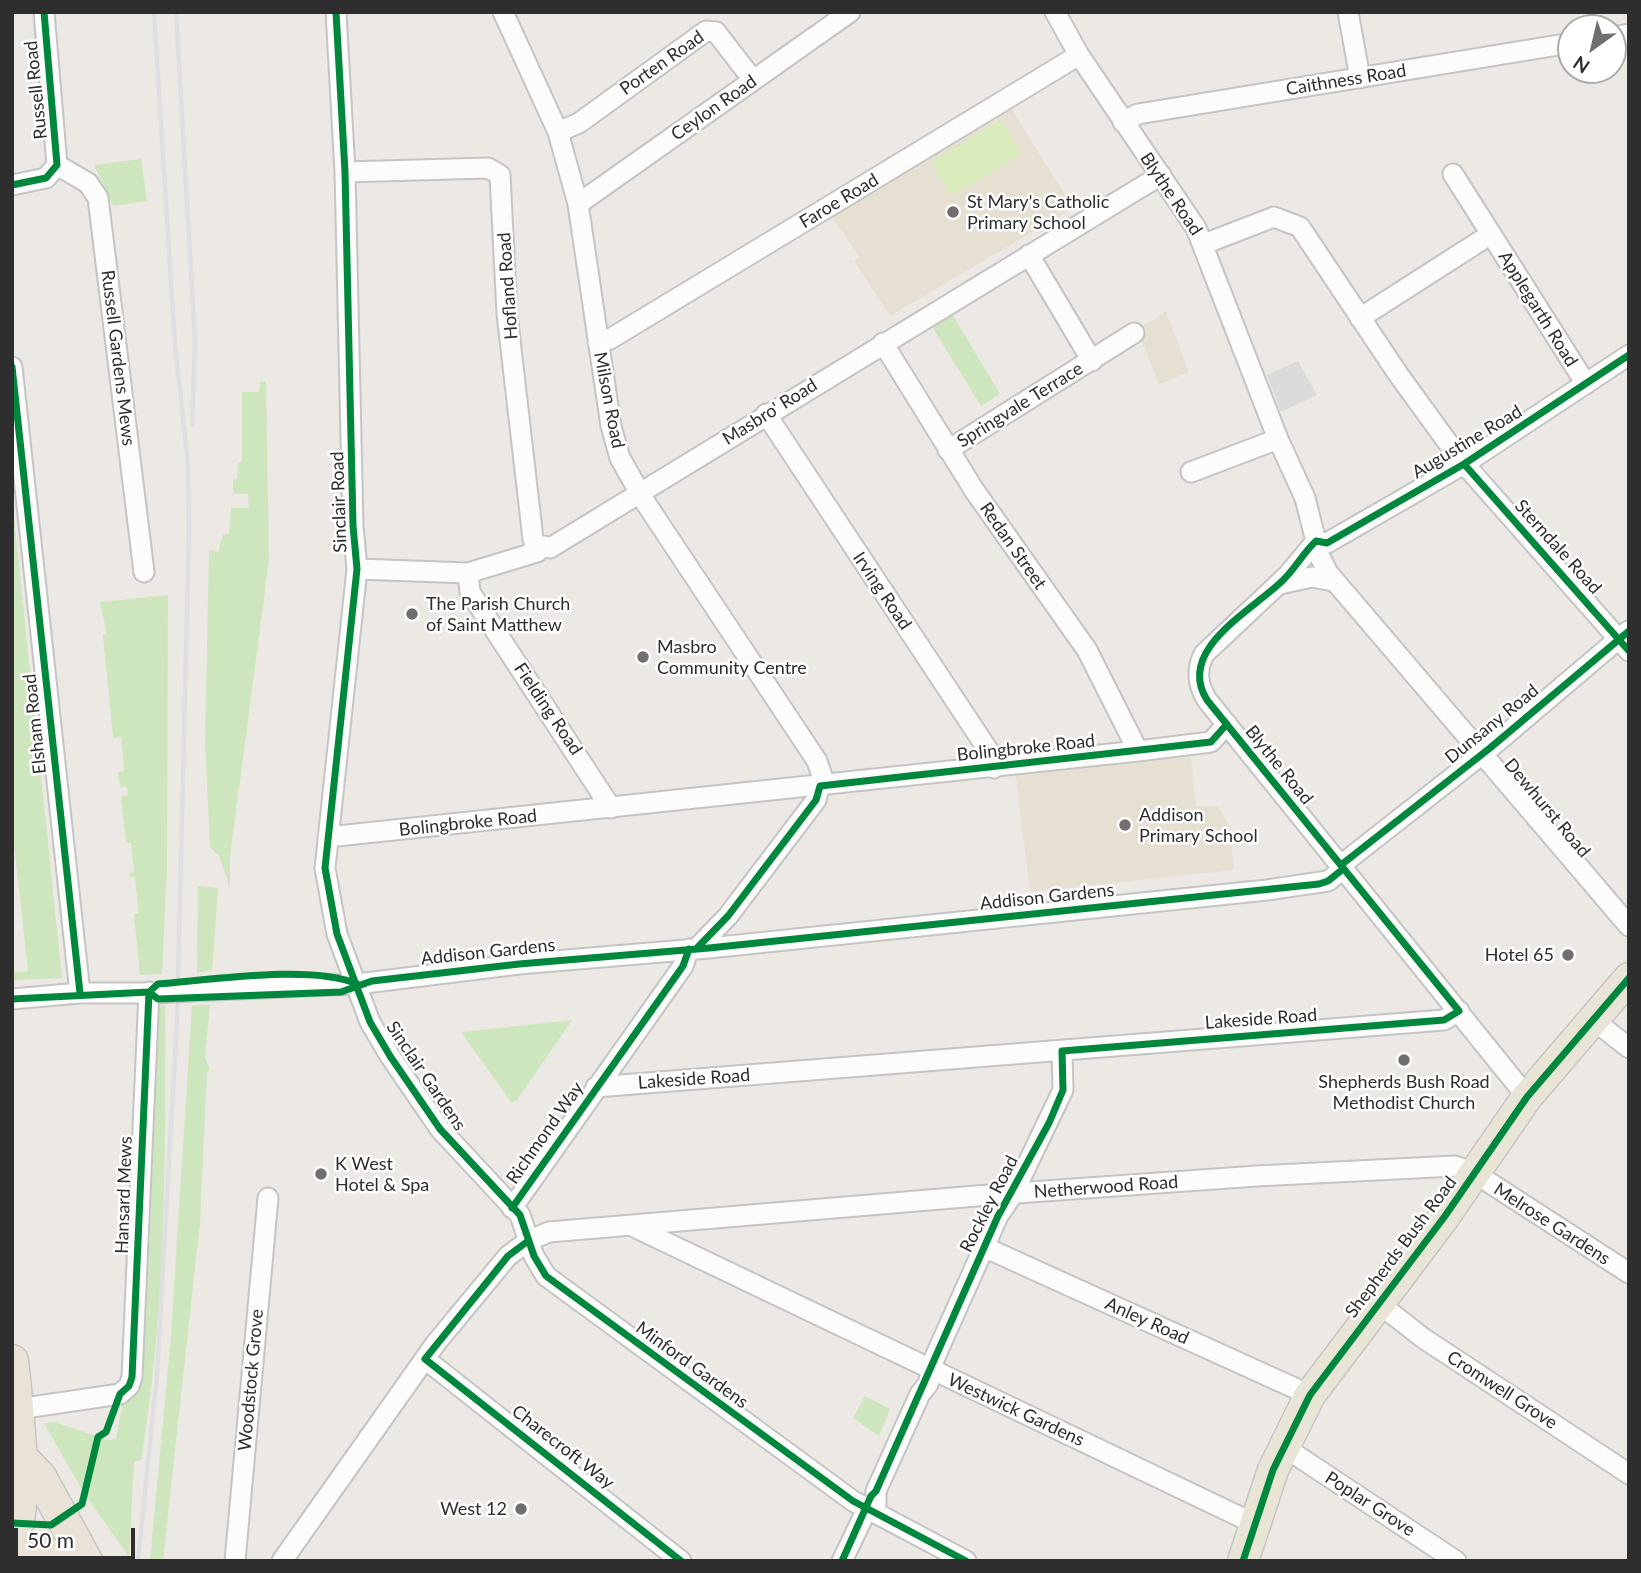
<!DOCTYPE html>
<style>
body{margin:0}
#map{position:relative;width:1641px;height:1573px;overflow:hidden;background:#ece8e4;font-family:Lato,sans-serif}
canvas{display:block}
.frame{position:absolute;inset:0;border:14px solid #2e2e2e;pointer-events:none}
.north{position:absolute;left:1557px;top:14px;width:70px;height:70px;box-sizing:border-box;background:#fff;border:2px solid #ababab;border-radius:50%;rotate:214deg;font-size:19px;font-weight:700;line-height:28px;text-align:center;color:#2e2e2e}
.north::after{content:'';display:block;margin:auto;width:24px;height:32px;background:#706f6e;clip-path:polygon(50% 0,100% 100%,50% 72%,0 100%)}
.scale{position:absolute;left:14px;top:1528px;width:121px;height:32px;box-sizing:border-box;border:4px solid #2e2e2e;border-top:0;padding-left:9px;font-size:21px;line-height:24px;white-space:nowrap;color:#2e2e2e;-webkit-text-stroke:5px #fff;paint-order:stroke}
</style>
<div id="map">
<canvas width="1641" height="1573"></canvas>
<div class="frame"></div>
<div class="north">N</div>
<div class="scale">50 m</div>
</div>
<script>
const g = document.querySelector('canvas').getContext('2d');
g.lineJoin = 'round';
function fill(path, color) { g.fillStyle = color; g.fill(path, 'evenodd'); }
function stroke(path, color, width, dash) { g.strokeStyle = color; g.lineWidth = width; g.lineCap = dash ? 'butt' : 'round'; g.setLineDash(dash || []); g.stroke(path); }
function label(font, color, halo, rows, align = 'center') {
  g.font = font + ' Lato,sans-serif'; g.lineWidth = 5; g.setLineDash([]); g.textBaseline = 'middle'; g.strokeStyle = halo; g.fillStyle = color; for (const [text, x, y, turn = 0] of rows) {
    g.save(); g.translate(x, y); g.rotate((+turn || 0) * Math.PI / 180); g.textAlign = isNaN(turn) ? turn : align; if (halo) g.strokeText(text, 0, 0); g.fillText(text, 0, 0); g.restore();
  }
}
fill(new Path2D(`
 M 1298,361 L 1317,395 L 1281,412 L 1267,375 Z`), '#dcd9db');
fill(new Path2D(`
 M 1011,108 L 1073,208 L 890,316 L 854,261 L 859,257 L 832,217 Z
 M 1166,312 L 1189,372 L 1159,384 L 1142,342 L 1143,326 Z
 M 1191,757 L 1196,806 L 1218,806 L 1229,826 L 1234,870 L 1030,892 L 1016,776 Z`), '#e6e0d3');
fill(new Path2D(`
 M 141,159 L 147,201 L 113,206 L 94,165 Z
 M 951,312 L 1000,394 L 981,406 L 931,325 Z
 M 266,381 L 269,560 L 230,857 L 230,888 L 219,856 L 210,847 L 205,743 L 209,550 L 218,552 L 223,535 L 229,534 L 231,508 L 249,508 L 248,494 L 233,494 L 233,480 L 237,479 L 238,463 L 242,462 L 242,392 L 259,392 L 260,382 Z
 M 12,497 L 62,978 L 12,980 L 12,973 L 28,971 L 12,825 Z
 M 168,595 L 167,867 L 162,974 L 140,975 L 134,914 L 139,913 L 135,877 L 130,877 L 129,873 L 134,872 L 131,843 L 126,843 L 121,796 L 128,795 L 127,787 L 120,787 L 118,772 L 124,771 L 121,737 L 113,738 L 103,635 L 107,634 L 100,602 Z
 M 198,886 L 218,888 L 212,970 L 197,973 Z
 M 192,1005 L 210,1005 L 205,1057 L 210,1070 L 207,1072 L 200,1222 L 163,1561 L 150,1561 L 171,1335 Z
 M 152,1006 L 165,1006 C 166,1157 166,1311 141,1461 L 134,1461 L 129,1557 L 82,1490 L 44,1423 L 55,1422 L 107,1440 L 116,1439 L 123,1401 L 140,1389 L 143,1378 L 155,1120 Z
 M 572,1020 L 517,1100 L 511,1102 L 461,1032 Z
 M 865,1396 L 890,1409 L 879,1436 L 853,1418 Z`), '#cee6be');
fill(new Path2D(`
 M 1000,120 L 1021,154 L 952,196 L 931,162 Z`), '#d9eabb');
const minor = new Path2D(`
 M 336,12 L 345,172 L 353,526 L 357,569 L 325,868 L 337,934 L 370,1022 L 390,1056 L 440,1129 L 520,1215 L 534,1256 L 546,1276 L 853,1501 L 966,1561
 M 503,12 L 558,132 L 578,204 L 611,426 L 620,458 L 645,502 L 817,761 L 822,776 L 816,800 L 728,916 L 696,949
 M 1055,12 L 1079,55 L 1196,228 L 1278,439 L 1305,498 L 1320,557 L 1328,573 L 1629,926
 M 1348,12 L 1360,78
 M 1613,37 L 1629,34
 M 1123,122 L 1138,114 L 1571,43
 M 558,132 L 579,123 L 706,31 L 716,32 L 753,80
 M 57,165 L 88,183 L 98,198 L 144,572
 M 345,172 L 488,168 L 500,175 L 507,314 L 533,539 L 537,552
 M 1453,174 L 1586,384
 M 12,185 L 46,178 L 57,165 L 44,12
 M 578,204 L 850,12
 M 1204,244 L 1274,217 L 1300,227 L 1398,374 L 1459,458 L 1629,651
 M 1029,255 L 1092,361
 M 1360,318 L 1491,234
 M 598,343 L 610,339 L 1079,55
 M 883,343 L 974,490 L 1087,650 L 1138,751
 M 12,367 L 80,993
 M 766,414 L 988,750 L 994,768
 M 948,450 L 1134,333
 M 1191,472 L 1278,439
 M 1316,541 L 1287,576 L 1204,654 C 1196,670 1197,684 1207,700 L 1527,1097
 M 1316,541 L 1327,543 L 1464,464 L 1629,355
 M 357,569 L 468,573 L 537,552 L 544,546 L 550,548 L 1161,175
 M 468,573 L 470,592 L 611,808
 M 1280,584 L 1312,577 L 1333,581
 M 328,837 L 1138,751 L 1211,742 L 1227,724
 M 1341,865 L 1490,748 L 1628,631
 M 189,991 L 357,984 L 519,964 L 709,948 L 1267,890 L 1328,881 L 1343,869
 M 12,999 L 80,993 L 158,993
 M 1591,1018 L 1629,1048
 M 596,1087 L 1444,1020 L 1459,1011
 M 512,1208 L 683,966 L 689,949
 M 632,1226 L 1253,1523
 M 984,1247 L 1310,1395
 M 1377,1302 L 1423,1338 L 1629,1474
 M 425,1359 L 681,1561
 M 18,1409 L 120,1394 L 129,1386 L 132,1377 L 149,992
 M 1284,1447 L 1456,1561
 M 235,1561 L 268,1198
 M 282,1561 L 436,1343 L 508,1256 L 528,1241 L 549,1232 L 988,1195 L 1257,1176 L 1455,1166 L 1476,1174 L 1629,1273
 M 842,1561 L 867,1509 L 876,1504 L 876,1491 L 920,1394 L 928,1384 L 935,1357 L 998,1216 L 1013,1194 L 1063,1090 L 1062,1051`);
const primary = new Path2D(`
 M 1243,1561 L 1273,1470 L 1310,1395 L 1445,1216 L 1527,1097 L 1629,978`);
const trunk = new Path2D(`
 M 12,1361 C 16,1399 30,1508 12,1540
 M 21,1457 L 40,1477 L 86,1561
 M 30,1561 L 47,1555 L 73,1561`);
stroke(minor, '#c5c4c5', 23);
stroke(primary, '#c6c5c4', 33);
stroke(trunk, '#c6c5c4', 35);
stroke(minor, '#fcfcfb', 19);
stroke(primary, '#e8e4d6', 30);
stroke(trunk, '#e9e2d6', 32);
stroke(new Path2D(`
 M 176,12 L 195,342 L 192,425
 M 138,1561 L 157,1375 L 177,1019 L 189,531 L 188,464 L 175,345 L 154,12`), '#dfdfe1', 4.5);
const minorBridge = new Path2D(`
 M 158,993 L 189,991`);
stroke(minorBridge, '#c5c4c5', 23, []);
stroke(minorBridge, '#fcfcfb', 19);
stroke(new Path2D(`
 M 336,12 L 345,172 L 353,526 L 357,569 L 325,868 L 337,934 L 370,1022 L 390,1056 L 440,1129 L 520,1215 L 534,1256 L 546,1276 L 853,1501 L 966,1561
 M 12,185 L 46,178 L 57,165 L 44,12
 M 12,367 L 80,993
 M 1464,464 L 1629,651
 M 1341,865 L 1490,748 L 1629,631
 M 696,949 L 728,916 L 816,800 L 820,786 L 1211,742 L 1227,724
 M 149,992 L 158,999 L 341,992 L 372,981 L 519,964 L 709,948 L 1319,884 L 1328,881 L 1343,869
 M 149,992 L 158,984 C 209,980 313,964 357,984
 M 12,999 L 149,992
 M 512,1208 L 683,966 L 689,949
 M 528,1241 L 508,1256 L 425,1359 L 681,1561
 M 12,1523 L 51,1525 L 82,1504 L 98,1437 L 106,1432 L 120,1394 L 129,1386 L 132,1377 L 149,992
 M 842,1561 L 871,1496 L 876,1491 L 998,1216 L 1049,1123 L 1063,1090 L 1062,1051 L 1444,1020 L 1459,1011 L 1207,700 C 1176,651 1249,612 1280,583 C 1294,571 1302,554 1316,541 L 1327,543 L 1464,464 L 1629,355
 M 1243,1561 L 1273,1470 L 1310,1395 L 1445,1216 L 1527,1097 L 1629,978`), '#00873e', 7);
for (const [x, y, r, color] of [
 [953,212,7,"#706f6e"],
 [412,614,7,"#706f6e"],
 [643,657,7,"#706f6e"],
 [1125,825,7,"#706f6e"],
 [1568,955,7,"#706f6e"],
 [1404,1060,7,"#706f6e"],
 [321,1174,7,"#706f6e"],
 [521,1509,7,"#706f6e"]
]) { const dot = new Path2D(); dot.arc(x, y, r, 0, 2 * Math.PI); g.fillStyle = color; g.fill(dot); stroke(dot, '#fff', 2.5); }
label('18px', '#2e2e2e', '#fff', [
 ["Porten Road",662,63,-35],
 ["Caithness Road",1346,80,-9],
 ["Russell Road",36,90,-96],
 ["Ceylon Road",714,108,-35],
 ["Blythe Road",1171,194,56],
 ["Faroe Road",839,201,-31],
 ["Hofland Road",508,286,-94],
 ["Applegarth Road",1538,309,58],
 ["Russell Gardens Mews",118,358,83],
 ["Milson Road",609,400,79],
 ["Springvale Terrace",1020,405,-32],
 ["Masbro' Road",770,412,-32],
 ["Augustine Road",1467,442,-31],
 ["Sinclair Road",339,502,-92],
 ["Redan Street",1013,546,55],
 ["Sterndale Road",1558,547,48],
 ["Irving Road",882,591,56],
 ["Fielding Road",548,709,56],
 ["Elsham Road",35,724,-96],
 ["Dunsany Road",1492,724,-39],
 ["Bolingbroke Road",1026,748,-6],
 ["Blythe Road",1279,765,51],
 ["Dewhurst Road",1547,808,50],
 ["Bolingbroke Road",468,823,-6],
 ["Addison Gardens",1047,897,-6],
 ["Addison Gardens",488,952,-6],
 ["Lakeside Road",1261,1019,-4],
 ["Sinclair Gardens",426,1076,56],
 ["Lakeside Road",694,1079,-4],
 ["Richmond Way",545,1133,-55],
 ["Netherwood Road",1106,1187,-4],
 ["Hansard Mews",124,1195,-88],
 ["Rockley Road",989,1204,-63],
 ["Melrose Gardens",1552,1224,33],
 ["Shepherds Bush Road",1401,1247,-53],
 ["Anley Road",1147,1321,24],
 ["Minford Gardens",692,1365,36],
 ["Woodstock Grove",251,1380,-85],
 ["Cromwell Grove",1502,1390,33],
 ["Westwick Gardens",1016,1410,25],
 ["Charecroft Way",563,1447,38],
 ["Poplar Grove",1370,1504,33]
]);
label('18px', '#2e2e2e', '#fff', [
 ["St Mary's Catholic",967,202],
 ["Primary School",967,223],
 ["The Parish Church",426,604],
 ["of Saint Matthew",426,625],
 ["Masbro",657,647],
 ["Community Centre",657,668],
 ["Addison",1139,815],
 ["Primary School",1139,836],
 ["Hotel 65",1554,955,"right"],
 ["Shepherds Bush Road",1404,1082,"center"],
 ["Methodist Church",1404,1103,"center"],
 ["K West",335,1164],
 ["Hotel & Spa",335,1185],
 ["West 12",507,1509,"right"]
], 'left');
</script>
